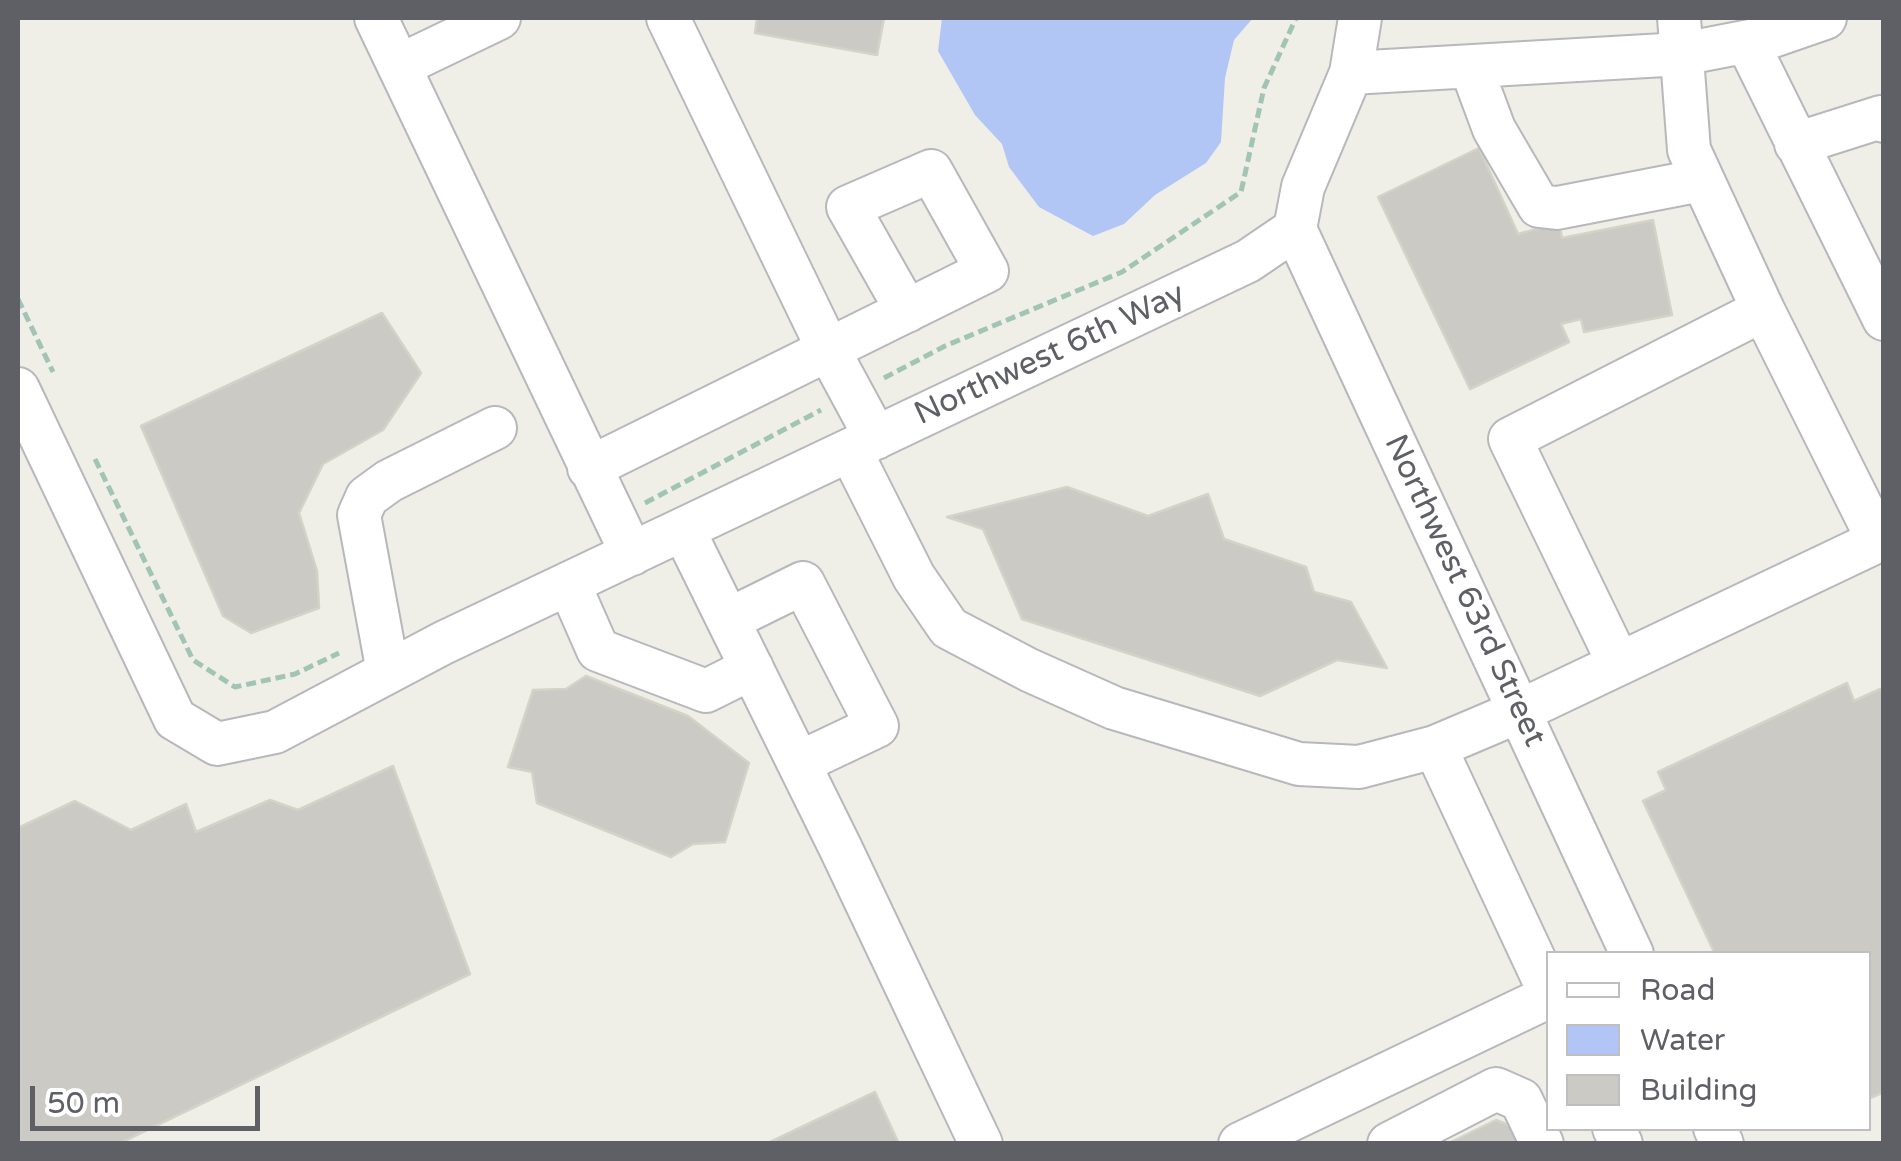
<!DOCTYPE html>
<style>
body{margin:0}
#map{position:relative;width:1901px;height:1161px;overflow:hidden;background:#efefe8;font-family:"Varela Round",sans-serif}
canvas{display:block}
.frame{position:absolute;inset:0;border:20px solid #5f6066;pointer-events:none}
.legend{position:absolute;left:1546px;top:951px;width:325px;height:180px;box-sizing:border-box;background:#fff;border:2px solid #bfbfc2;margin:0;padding:12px 18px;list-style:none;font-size:30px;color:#5f6066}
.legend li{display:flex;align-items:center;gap:20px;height:50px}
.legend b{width:50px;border:2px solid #bfbfc2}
.scale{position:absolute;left:30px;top:1086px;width:230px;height:45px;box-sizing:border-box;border:5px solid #5f6066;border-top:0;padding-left:12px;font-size:30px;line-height:35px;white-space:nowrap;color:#5f6066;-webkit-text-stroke:8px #fff;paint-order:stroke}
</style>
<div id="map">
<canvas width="1901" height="1161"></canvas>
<div class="frame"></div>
<ul class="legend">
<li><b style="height:12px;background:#fff"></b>Road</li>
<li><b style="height:28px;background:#b2c6f5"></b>Water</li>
<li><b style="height:28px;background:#cbcac4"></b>Building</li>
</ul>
<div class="scale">50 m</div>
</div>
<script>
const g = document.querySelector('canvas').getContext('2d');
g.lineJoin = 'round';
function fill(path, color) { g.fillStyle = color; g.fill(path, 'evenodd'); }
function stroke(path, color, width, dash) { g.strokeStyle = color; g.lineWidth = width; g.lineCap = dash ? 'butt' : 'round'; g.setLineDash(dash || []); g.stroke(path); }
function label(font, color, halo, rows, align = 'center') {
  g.font = font + ' "Varela Round",sans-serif'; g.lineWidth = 9; g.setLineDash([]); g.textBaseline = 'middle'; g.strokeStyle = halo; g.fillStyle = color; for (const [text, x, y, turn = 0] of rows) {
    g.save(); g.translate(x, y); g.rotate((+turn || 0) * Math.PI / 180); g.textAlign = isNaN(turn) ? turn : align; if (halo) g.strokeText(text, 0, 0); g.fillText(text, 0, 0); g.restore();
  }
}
fill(new Path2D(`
 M 942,18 L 1253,18 L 1234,40 L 1225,78 L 1221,142 L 1206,163 L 1155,195 L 1124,224 L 1093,236 L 1039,207 L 1009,167 L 1002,144 L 975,115 L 938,51 Z`), '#b2c6f5');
const building = new Path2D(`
 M 757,18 L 884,18 L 877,55 L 755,33 Z
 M 1479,148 L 1518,234 L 1559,223 L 1562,238 L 1653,220 L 1672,315 L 1584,332 L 1581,319 L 1561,324 L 1569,342 L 1470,389 L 1378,197 Z
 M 382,313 L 421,373 L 383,430 L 323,464 L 299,513 L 317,571 L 319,608 L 251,633 L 223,616 L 141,426 Z
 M 1067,487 L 1148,516 L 1208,494 L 1224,539 L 1306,567 L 1314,592 L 1351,602 L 1387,668 L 1337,660 L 1260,696 L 1022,619 L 983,529 L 947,517 Z
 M 586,676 L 688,716 L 749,763 L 725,842 L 693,844 L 671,857 L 537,803 L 532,772 L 508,767 L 533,690 L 566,689 Z
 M 1847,683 L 1854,701 L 1880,689 L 1884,695 L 1884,1092 L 1868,1099 L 1868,954 L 1715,954 L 1643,801 L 1666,790 L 1658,772 Z
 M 393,766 L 470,974 L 118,1144 L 18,1144 L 18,828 L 75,801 L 131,830 L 186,804 L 196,832 L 270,800 L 298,810 Z
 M 875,1092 L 899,1144 L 766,1144 Z
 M 1496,1120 L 1519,1129 L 1526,1144 L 1447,1144 Z`);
fill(building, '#cbcac4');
stroke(building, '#d3d3c7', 2.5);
const minor = new Path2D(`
 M 376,18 L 632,554
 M 668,18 L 829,351 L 876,438
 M 1747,42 L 1884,319
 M 399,66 L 499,18
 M 1471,67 L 1494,129 L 1539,206 L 1557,208 L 1702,180
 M 1351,73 L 1682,54 L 1770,37 L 1825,18
 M 1796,144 L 1881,117 L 1884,121
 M 1295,229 L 1632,954
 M 1763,310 L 1878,540
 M 18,389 L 175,719 L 217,744 L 275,732 L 443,643 L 1248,261 L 1295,229 L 1303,187 L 1351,73 L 1360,18
 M 850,450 L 914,577 L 949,628 L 1029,670 L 1114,708 L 1299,764 L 1359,767 L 1435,747 L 1520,711 L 1884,538
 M 589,468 L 987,271 L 931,171 L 848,207 L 907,311
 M 683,529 L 840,847 L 981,1144
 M 569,584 L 598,650 L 706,691 L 752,668
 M 728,620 L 803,583 L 877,726 L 799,763
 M 1619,664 L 1510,439 L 1763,310 L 1689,150 L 1679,18
 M 388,672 L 359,515 L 367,497 L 389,481 L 495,428
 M 1435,747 L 1548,989
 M 1614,1128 L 1621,1144
 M 1715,1128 L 1722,1144
 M 1240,1144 L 1548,997
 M 1389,1144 L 1496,1089 L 1521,1100 L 1542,1144`);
stroke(minor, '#b8b8bc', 46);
stroke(new Path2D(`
 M 18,299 L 53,372
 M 884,378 L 945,346 L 1122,272 L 1241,192 L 1264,88 L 1296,18
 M 95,459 L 193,660 L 235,687 L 295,674 L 339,653
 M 645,503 L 821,410`), '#a1c4b4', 5, [10, 5]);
stroke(minor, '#fff', 42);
label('32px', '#5f6066', '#fff', [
 ["Northwest 6th Way",1050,355,-25],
 ["Northwest 63rd Street",1464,591,65]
]);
</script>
